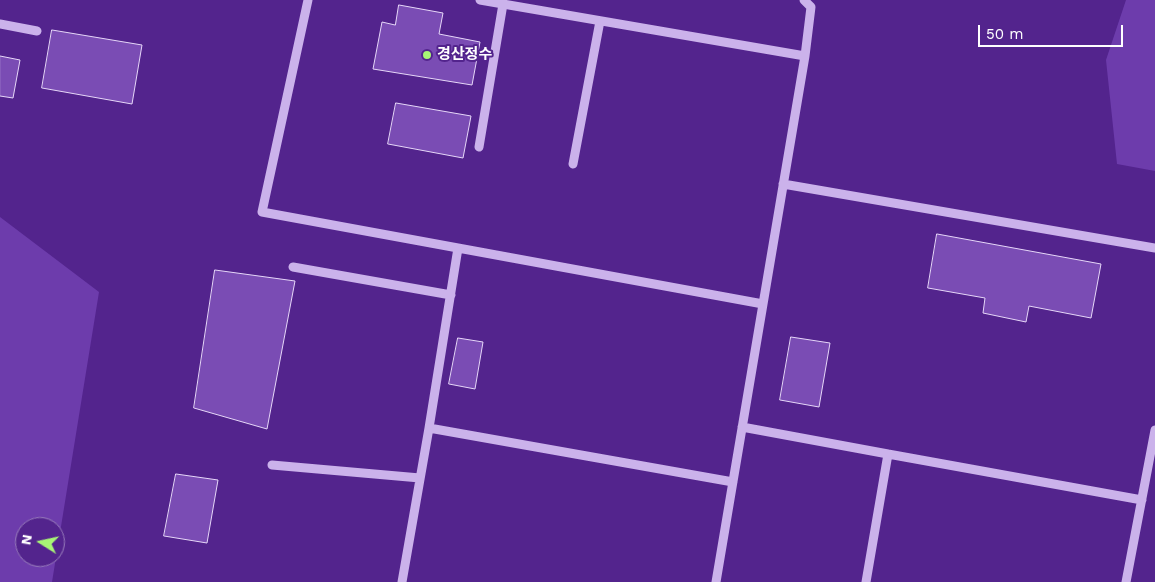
<!DOCTYPE html>
<meta charset="utf-8">
<style>
body{margin:0}
#map{position:relative;width:1155px;height:582px;overflow:hidden;background:#53248d;font-family:"Work Sans",sans-serif}
canvas{display:block}
.north{position:absolute;left:15px;top:517px;width:50px;height:50px;box-sizing:border-box;background:#53248d;border:1px solid #987cbb;border-radius:50%;rotate:280deg;font-size:14px;font-weight:700;line-height:20px;text-align:center;color:#fff}
.north::after{content:'';display:block;margin:auto;width:18px;height:22px;background:#a8f675;clip-path:polygon(50% 0,100% 100%,50% 72%,0 100%)}
.scale{position:absolute;left:978px;top:25px;width:145px;height:22px;box-sizing:border-box;border:2px solid #fff;border-top:0;padding-left:6px;font-size:15px;line-height:18px;white-space:nowrap;color:#fff;-webkit-text-stroke:4px #53248d;paint-order:stroke}
</style>
<div id="map">
<canvas width="1155" height="582"></canvas>
<div class="north">N</div>
<div class="scale">50 m</div>
</div>
<script>
const g = document.querySelector('canvas').getContext('2d');
g.lineJoin = 'round';
function fill(path, color) { g.fillStyle = color; g.fill(path, 'evenodd'); }
function stroke(path, color, width, dash) { g.strokeStyle = color; g.lineWidth = width; g.lineCap = dash ? 'butt' : 'round'; g.setLineDash(dash || []); g.stroke(path); }
function label(font, color, halo, rows, align = 'center') {
  g.font = font + ' "Work Sans","Noto Sans KR",sans-serif'; g.lineWidth = 4; g.setLineDash([]); g.textBaseline = 'middle'; g.strokeStyle = halo; g.fillStyle = color; for (const [text, x, y, turn = 0] of rows) {
    g.save(); g.translate(x, y); g.rotate((+turn || 0) * Math.PI / 180); g.textAlign = isNaN(turn) ? turn : align; if (halo) g.strokeText(text, 0, 0); g.fillText(text, 0, 0); g.restore();
  }
}
fill(new Path2D(`
 M 1126,0 L 1155,0 L 1155,171 L 1117,164 L 1106,60 Z
 M 0,217 L 99,292 L 52,582 L 0,582 ZM 25,527 L 55,527 L 55,557 L 25,557 Z`), '#6d3cac');
const building = new Path2D(`
 M 399,5 L 443,13 L 439,34 L 480,42 L 472,85 L 373,69 L 382,22 L 395,25 Z
 M 52,30 L 142,45 L 132,104 L 42,88 Z
 M 0,56 L 20,60 L 13,98 L 0,96 Z
 M 396,103 L 471,116 L 463,158 L 388,144 Z
 M 937,234 L 1101,264 L 1091,318 L 1029,306 L 1026,322 L 983,313 L 985,298 L 928,288 Z
 M 215,270 L 295,281 L 267,429 L 194,408 Z
 M 791,337 L 830,343 L 819,407 L 780,400 Z
 M 458,338 L 483,342 L 475,389 L 449,384 Z
 M 176,474 L 218,480 L 207,543 L 164,536 Z`);
fill(building, '#7a4cb4');
stroke(building, '#e6d7f8', 1);
stroke(new Path2D(`
 M 308,0 L 262,212 L 458,248
 M 480,0 L 805,56
 M 0,24 L 37,31
 M 479,147 L 503,4
 M 573,164 L 600,21
 M 783,184 L 1155,248
 M 293,267 L 451,295
 M 742,427 L 888,454 L 866,582
 M 429,428 L 458,248 L 763,304
 M 888,454 L 1142,500
 M 272,465 L 420,478
 M 402,582 L 429,428 L 733,482
 M 716,582 L 805,56 L 811,7 L 804,0
 M 1126,582 L 1155,430`), '#cbb2eb', 9);
for (const [x, y, r, color] of [
 [427,55,5,"#a8f675"]
]) { const dot = new Path2D(); dot.arc(x, y, r, 0, 2 * Math.PI); g.fillStyle = color; g.fill(dot); stroke(dot, '#53248d', 2); }
label('bold 15px', '#fff', '#53248d', [
 ["경산정수",437,55]
], 'left');
</script>
